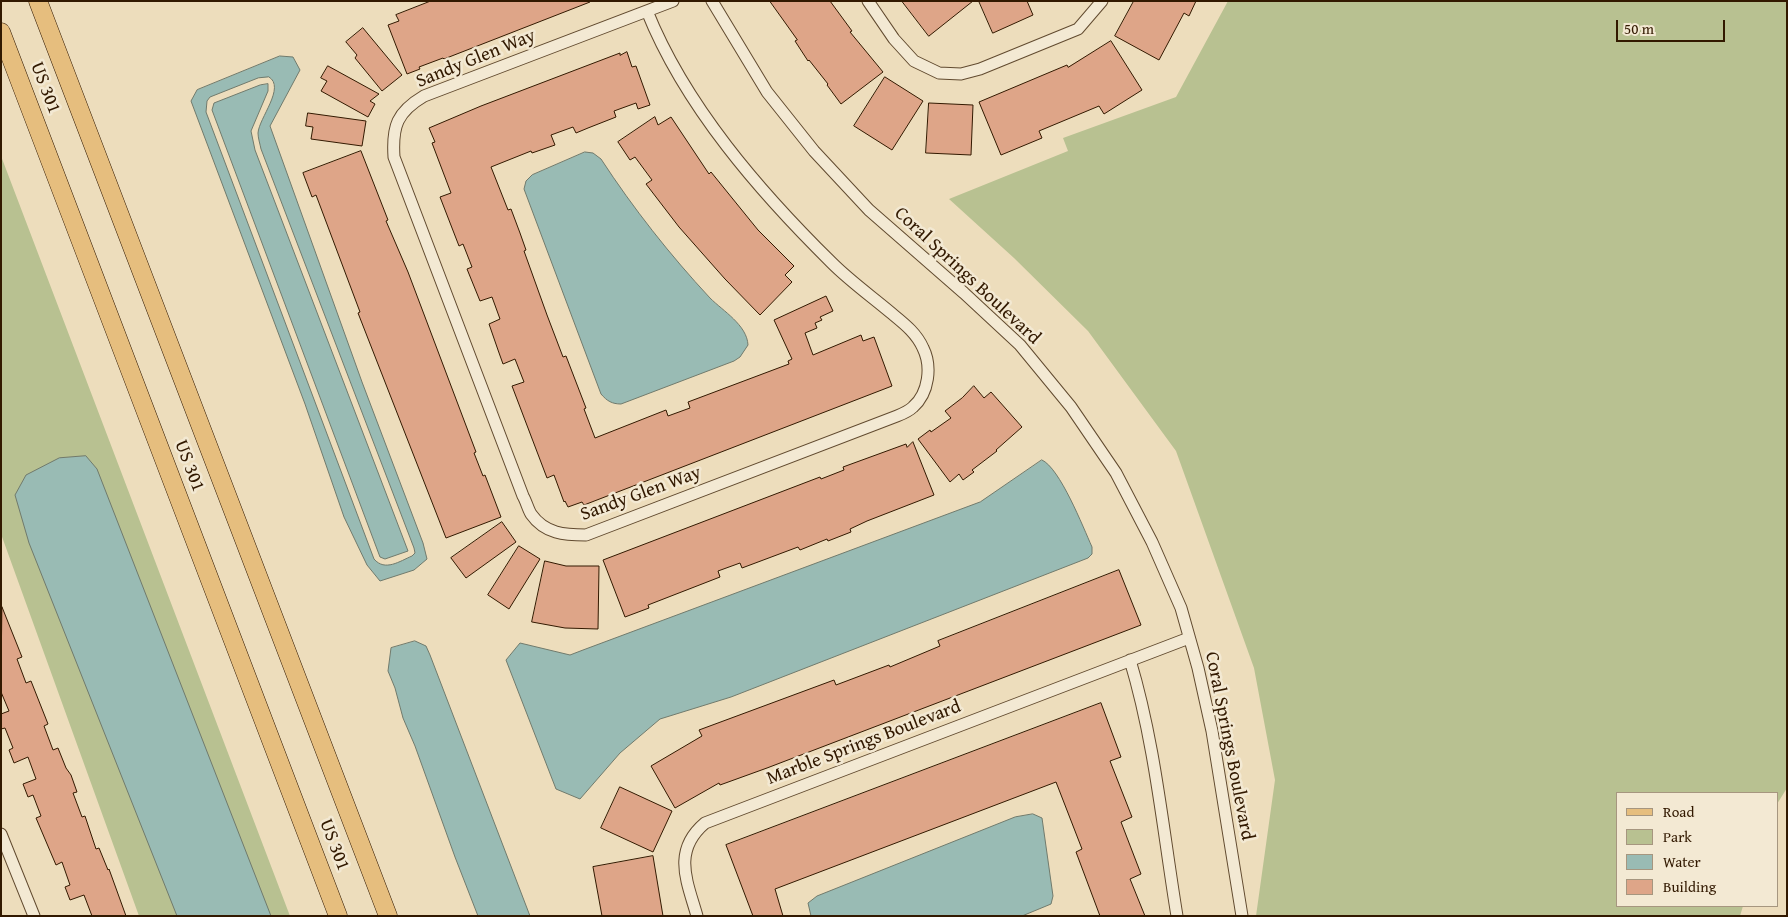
<!DOCTYPE html>
<style>
body{margin:0}
#map{position:relative;width:1788px;height:917px;overflow:hidden;background:#edddbc;font-family:"Gentium Book Plus",serif}
canvas{display:block}
.frame{position:absolute;inset:0;border:2px solid #321900;pointer-events:none}
.legend{position:absolute;left:1616px;top:792px;width:162px;height:115px;box-sizing:border-box;background:#f3e9d3;border:1px solid #a6967f;margin:0;padding:6px 9px;list-style:none;font-size:15px;color:#321900}
.legend li{display:flex;align-items:center;gap:10px;height:25px}
.legend b{width:25px;border:1px solid #a6967f}
.scale{position:absolute;left:1616px;top:20px;width:109px;height:22px;box-sizing:border-box;border:2px solid #321900;border-top:0;padding-left:6px;font-size:15px;line-height:18px;white-space:nowrap;color:#321900;-webkit-text-stroke:4px #f3e9d3;paint-order:stroke}
</style>
<div id="map">
<canvas width="1788" height="917"></canvas>
<div class="frame"></div>
<ul class="legend">
<li><b style="height:6px;background:#e6be7e"></b>Road</li>
<li><b style="height:14px;background:#b8c191"></b>Park</li>
<li><b style="height:14px;background:#99bbb4"></b>Water</li>
<li><b style="height:14px;background:#dea588"></b>Building</li>
</ul>
<div class="scale">50 m</div>
</div>
<script>
const g = document.querySelector('canvas').getContext('2d');
g.lineJoin = 'round';
function fill(path, color) { g.fillStyle = color; g.fill(path, 'evenodd'); }
function stroke(path, color, width, dash) { g.strokeStyle = color; g.lineWidth = width; g.lineCap = dash ? 'butt' : 'round'; g.setLineDash(dash || []); g.stroke(path); }
function label(font, color, halo, rows, align = 'center') {
  g.font = font + ' "Gentium Book Plus",serif'; g.lineWidth = 5; g.setLineDash([]); g.textBaseline = 'middle'; g.strokeStyle = halo; g.fillStyle = color; for (const [text, x, y, turn = 0] of rows) {
    g.save(); g.translate(x, y); g.rotate((+turn || 0) * Math.PI / 180); g.textAlign = isNaN(turn) ? turn : align; if (halo) g.strokeText(text, 0, 0); g.fillText(text, 0, 0); g.restore();
  }
}
fill(new Path2D(`
 M 1228,1 L 1787,1 L 1787,788 L 1777,804 L 1777,793 L 1617,793 L 1617,906 L 1743,906 L 1740,916 L 1256,916 L 1275,780 L 1254,668 L 1176,451 L 1088,331 L 1014,258 L 949,199 L 1068,151 L 1063,138 L 1176,97 Z
 M 1,156 L 290,916 L 139,916 L 1,534 Z`), '#b8c191');
const water = new Path2D(`
 M 280,56 L 293,57 L 300,70 L 270,126 L 362,382 L 423,543 L 427,559 L 414,570 L 380,581 L 367,565 L 344,517 L 305,404 L 191,101 L 197,90 ZM 269,77 C 286,87 259,118 258,133 C 258,138 260,144 261,149 L 414,548 L 415,553 L 412,556 C 400,561 385,572 374,559 L 206,112 L 207,101 L 210,97 L 258,78 Z
 M 268,84 L 268,91 L 251,131 L 255,150 L 408,551 L 385,559 L 380,557 L 212,110 L 214,103 L 260,85 Z
 M 585,152 L 593,153 L 601,159 C 633,208 670,255 710,298 C 723,311 747,325 748,345 L 740,357 L 734,361 L 621,404 C 612,404 607,401 601,394 L 524,189 L 526,181 L 532,175 Z
 M 86,456 L 97,469 L 271,916 L 177,916 L 29,543 L 15,495 L 26,475 L 59,458 Z
 M 1042,460 C 1060,468 1083,527 1092,547 L 1092,554 L 1088,558 L 731,697 L 660,719 L 620,753 L 580,799 L 556,789 L 506,660 L 520,643 L 570,655 L 583,650 L 980,502 Z
 M 415,641 L 426,646 L 430,655 L 530,916 L 478,916 L 455,857 L 415,746 L 403,718 L 395,688 L 388,671 L 391,648 Z
 M 1033,814 L 1042,818 L 1053,896 L 1051,904 L 1022,916 L 811,916 L 808,903 L 817,896 L 1015,817 Z`);
fill(water, '#99bbb4');
stroke(water, '#707a6c', 1);
const building = new Path2D(`
 M 431,1 L 590,1 L 590,2 L 444,59 L 443,58 L 419,67 L 420,69 L 407,74 L 388,25 L 399,21 L 396,15 Z
 M 770,1 L 830,1 L 852,31 L 850,32 L 883,72 L 841,104 L 827,85 L 828,84 L 809,60 L 808,61 L 795,41 L 797,40 Z
 M 902,1 L 973,1 L 929,36 Z
 M 979,1 L 1027,1 L 1033,15 L 993,33 Z
 M 1134,1 L 1196,1 L 1189,16 L 1184,13 L 1159,60 L 1115,36 Z
 M 363,28 L 402,75 L 382,91 L 355,58 L 357,55 L 346,42 Z
 M 1111,41 L 1142,90 L 1104,114 L 1099,106 L 1039,131 L 1042,138 L 1001,155 L 979,102 L 1067,65 L 1068,67 Z
 M 627,52 L 632,67 L 636,66 L 650,105 L 638,109 L 636,103 L 614,111 L 616,117 L 588,128 L 576,133 L 573,127 L 551,135 L 555,145 L 532,153 L 531,151 L 491,167 L 508,210 L 511,209 L 520,233 L 526,250 L 524,251 L 547,315 L 563,357 L 566,356 L 586,408 L 584,409 L 595,438 L 666,410 L 668,416 L 690,408 L 688,402 L 789,364 L 788,361 L 792,359 L 774,320 L 826,296 L 833,311 L 820,317 L 822,320 L 815,323 L 817,328 L 805,333 L 813,355 L 861,335 L 863,341 L 874,337 L 892,386 L 584,505 L 582,502 L 568,507 L 565,501 L 564,502 L 554,475 L 547,478 L 512,386 L 524,382 L 515,359 L 503,364 L 498,350 L 489,324 L 500,319 L 492,297 L 480,301 L 467,269 L 472,267 L 463,244 L 459,246 L 440,197 L 451,193 L 432,143 L 435,142 L 429,128 L 481,106 L 620,53 L 620,55 Z
 M 328,66 L 379,94 L 370,101 L 375,104 L 368,117 L 321,91 L 327,81 L 321,78 Z
 M 885,77 L 923,101 L 892,150 L 854,126 Z
 M 929,103 L 973,105 L 971,155 L 926,153 Z
 M 308,113 L 366,121 L 362,146 L 311,139 L 313,127 L 306,126 Z
 M 655,117 L 658,125 L 671,117 L 709,174 L 711,172 L 758,230 L 794,266 L 785,275 L 792,282 L 760,315 L 725,279 L 679,227 L 646,184 L 652,180 L 635,157 L 630,160 L 618,142 Z
 M 361,151 L 388,220 L 386,221 L 408,272 L 476,452 L 474,453 L 483,476 L 485,475 L 501,517 L 446,538 L 358,313 L 360,312 L 316,195 L 312,197 L 303,173 Z
 M 974,386 L 984,398 L 991,392 L 1022,427 L 996,450 L 997,451 L 972,470 L 974,472 L 963,480 L 959,474 L 950,482 L 918,439 L 930,430 L 931,432 L 951,418 L 945,411 L 962,398 Z
 M 913,442 L 934,495 L 867,521 L 850,529 L 851,532 L 828,541 L 827,539 L 800,550 L 798,547 L 742,568 L 740,563 L 718,571 L 720,577 L 648,605 L 649,608 L 625,617 L 603,560 L 820,477 L 821,479 L 844,470 L 843,467 L 906,444 L 907,447 Z
 M 502,522 L 516,542 L 466,578 L 451,558 Z
 M 519,546 L 540,559 L 509,609 L 488,595 Z
 M 545,561 L 566,566 L 599,566 L 598,629 L 565,628 L 532,622 Z
 M 1119,570 L 1141,625 L 767,768 L 720,785 L 719,783 L 675,808 L 651,766 L 702,736 L 699,730 L 834,680 L 836,685 L 889,665 L 890,667 L 940,646 L 938,641 Z
 M 2,607 L 22,657 L 17,659 L 26,683 L 31,681 L 48,724 L 44,726 L 53,750 L 58,748 L 66,768 L 71,775 L 77,792 L 73,793 L 82,817 L 85,816 L 96,849 L 99,848 L 108,870 L 109,869 L 126,916 L 92,916 L 84,895 L 70,900 L 65,887 L 70,885 L 62,862 L 56,865 L 36,818 L 41,816 L 33,795 L 28,797 L 23,784 L 36,779 L 28,757 L 14,763 L 9,750 L 13,748 L 5,728 L 1,729 L 1,714 L 9,711 L 1,692 Z
 M 1101,703 L 1121,757 L 1110,761 L 1132,817 L 1121,822 L 1141,874 L 1130,879 L 1145,916 L 1100,916 L 1076,852 L 1082,849 L 1056,782 L 775,889 L 783,916 L 753,916 L 726,845 Z
 M 620,787 L 672,811 L 653,852 L 601,828 Z
 M 653,856 L 663,916 L 602,916 L 593,867 Z`);
fill(building, '#dea588');
stroke(building, '#321900', 1);
const street = new Path2D(`
 M 712,1 L 767,92 L 814,151 L 869,210 L 964,293 L 1020,345 L 1071,407 L 1116,473 L 1152,542 L 1181,608 L 1198,668 L 1212,731 L 1242,916
 M 868,1 L 894,39 L 914,61 L 939,73 L 961,74 L 980,69 L 1078,29 L 1102,1
 M 647,11 C 685,106 760,192 832,263 C 850,281 871,296 890,312 C 902,322 916,332 923,348 C 932,366 929,393 913,407 C 909,411 902,414 897,416 L 586,535 C 565,535 545,534 531,514 C 528,509 526,501 523,496 L 394,157 C 392,126 397,112 424,96 L 673,1
 M 1130,660 C 1155,743 1163,831 1177,916
 M 1,834 L 34,916
 M 697,916 C 687,881 672,851 705,823 L 1189,638`);
const primary = new Path2D(`
 M 38,1 L 388,916
 M 1,32 L 338,916`);
stroke(street, '#614a2f', 13);
stroke(primary, '#321900', 19);
stroke(street, '#f3e9d3', 11);
stroke(primary, '#e6be7e', 18);
label('19px', '#321900', '#f3e9d3', [
 ["Sandy Glen Way",476,59,-22],
 ["US 301",45,88,69],
 ["Coral Springs Boulevard",967,276,43],
 ["US 301",189,466,69],
 ["Sandy Glen Way",641,494,-20],
 ["Marble Springs Boulevard",864,743,-21],
 ["Coral Springs Boulevard",1229,746,79],
 ["US 301",334,845,69]
]);
</script>
